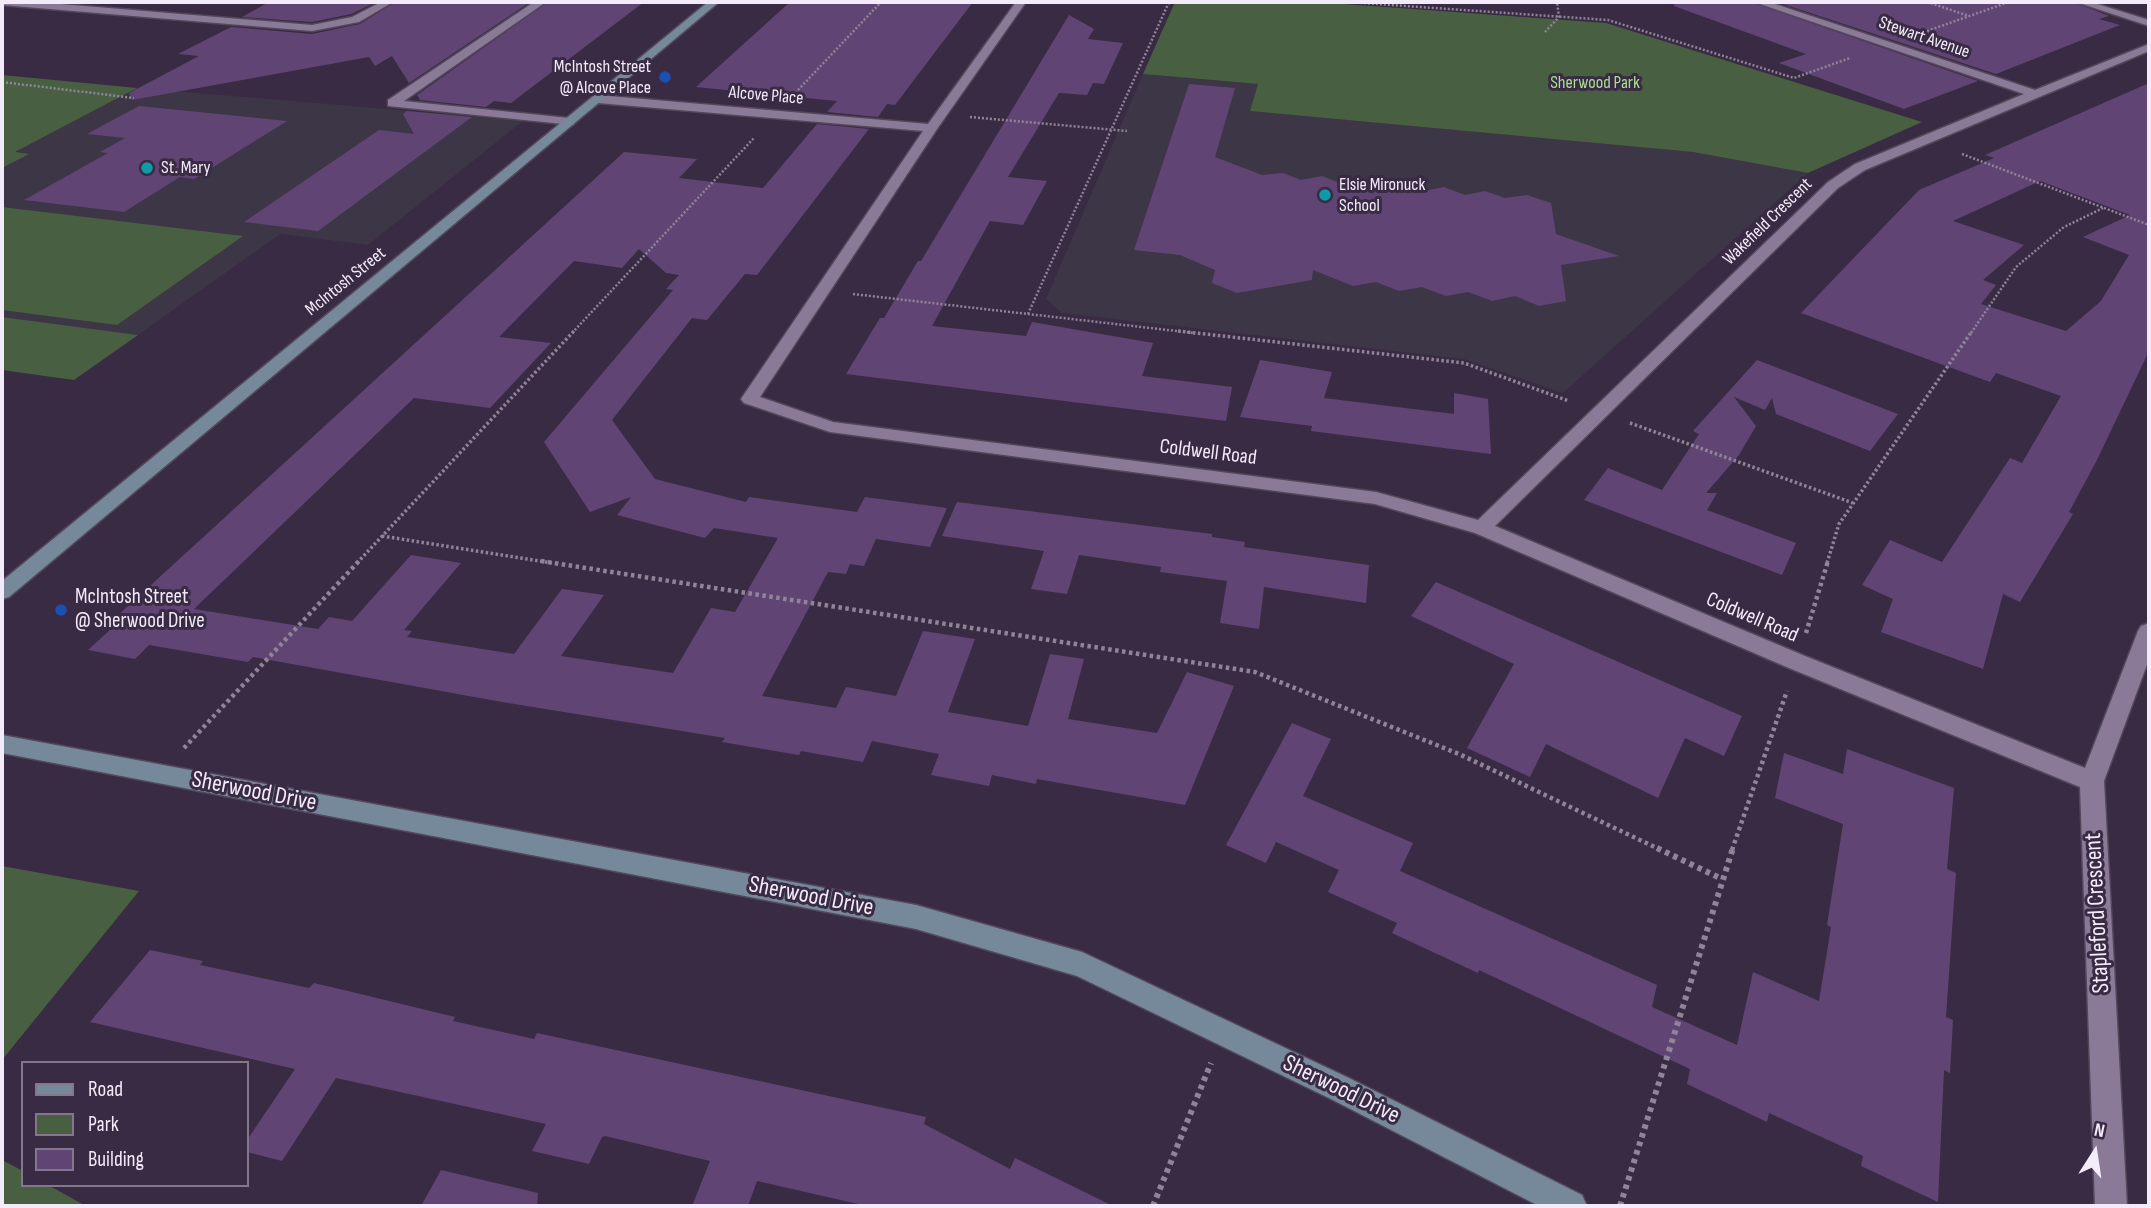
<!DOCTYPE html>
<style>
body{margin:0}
#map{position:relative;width:2151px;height:1208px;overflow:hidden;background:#392b43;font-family:"Sofia Sans Condensed",sans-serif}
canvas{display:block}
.frame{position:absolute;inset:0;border:4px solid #f3eafa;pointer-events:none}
.legend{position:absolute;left:21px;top:1061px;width:228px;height:126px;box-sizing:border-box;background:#392b43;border:2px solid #83778c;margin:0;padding:9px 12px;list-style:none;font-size:21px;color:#f3eafa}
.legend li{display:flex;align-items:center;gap:14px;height:35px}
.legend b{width:35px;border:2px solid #83778c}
.north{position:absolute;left:2060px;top:1117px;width:70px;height:70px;-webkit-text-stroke:5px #392b43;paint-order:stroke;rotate:12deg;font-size:19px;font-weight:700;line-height:28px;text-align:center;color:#f3eafa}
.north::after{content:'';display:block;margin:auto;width:24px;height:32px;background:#f3eafa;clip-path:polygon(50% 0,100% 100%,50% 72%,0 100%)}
</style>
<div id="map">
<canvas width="2151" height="1208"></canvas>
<div class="frame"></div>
<ul class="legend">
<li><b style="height:9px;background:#75899b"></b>Road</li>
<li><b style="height:19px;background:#495f41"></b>Park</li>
<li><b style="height:19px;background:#604574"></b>Building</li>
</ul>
<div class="north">N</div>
</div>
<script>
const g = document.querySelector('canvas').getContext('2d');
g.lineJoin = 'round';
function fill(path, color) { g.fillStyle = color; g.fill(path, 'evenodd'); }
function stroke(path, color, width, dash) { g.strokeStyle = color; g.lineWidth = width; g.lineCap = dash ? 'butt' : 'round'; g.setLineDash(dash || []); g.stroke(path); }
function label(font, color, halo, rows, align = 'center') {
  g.font = font + ' "Sofia Sans Condensed",sans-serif'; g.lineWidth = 6; g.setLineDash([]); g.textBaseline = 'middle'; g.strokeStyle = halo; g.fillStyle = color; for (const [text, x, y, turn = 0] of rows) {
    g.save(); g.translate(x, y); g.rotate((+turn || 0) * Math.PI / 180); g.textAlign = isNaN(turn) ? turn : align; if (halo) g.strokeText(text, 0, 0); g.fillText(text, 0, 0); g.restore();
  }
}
fill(new Path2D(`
 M 1143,74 L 1259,84 L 1251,111 L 1693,152 L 1808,173 L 1563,393 L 1464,359 L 1062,313 L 1046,299 Z
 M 137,88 L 376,108 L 523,121 L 368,245 L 280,234 L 138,335 L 2,317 L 2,159 Z`), '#3d3646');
fill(new Path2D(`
 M 1175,2 L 1316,2 L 1606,23 L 1922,122 L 1808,173 L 1693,152 L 1250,111 L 1258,84 L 1143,74 Z
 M 2,75 L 137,88 L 15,152 L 29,154 L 2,168 Z
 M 2,207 L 243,236 L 117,325 L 2,310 Z
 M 2,317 L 138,335 L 74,380 L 2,370 Z
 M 2,866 L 139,891 L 2,1060 Z
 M 2,1160 L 23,1171 L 23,1185 L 48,1185 L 86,1206 L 2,1206 Z`), '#495f41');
fill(new Path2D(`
 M 269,2 L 376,2 L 351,14 L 312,22 L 242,17 Z
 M 395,2 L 530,2 L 409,83 L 392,56 L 375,66 L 369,57 L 132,100 L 129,93 L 199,56 L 178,54 L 231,27 L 312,34 L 360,24 Z
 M 548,2 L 644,2 L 511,103 L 494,101 L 486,107 L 420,100 L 417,95 Z
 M 790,2 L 973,2 L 895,105 L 887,104 L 878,117 L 827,112 L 837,101 L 696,87 Z
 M 1675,2 L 1751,2 L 1978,81 L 1904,109 L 1779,63 L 1806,54 L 1674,6 Z
 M 1777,2 L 2073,2 L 2109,16 L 2099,19 L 2120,25 L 1996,74 Z
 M 1069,15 L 1094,29 L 1088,39 L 1123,43 L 1104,84 L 1093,83 L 1087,95 L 1059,93 L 1008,177 L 1047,181 L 1023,225 L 990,221 L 932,326 L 1026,336 L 1032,322 L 1153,343 L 1142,376 L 1232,387 L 1226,421 L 846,374 L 880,318 L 884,318 L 918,261 L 921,261 Z
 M 2149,83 L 2149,351 L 2096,462 L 2069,512 L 2073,514 L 2020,602 L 2003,594 L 1983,669 L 1881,632 L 1893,599 L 1862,585 L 1890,540 L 1942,562 L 2010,458 L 2022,463 L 2061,396 L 1996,373 L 1990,382 L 1801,313 L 1919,190 L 1994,158 L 1985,155 ZM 2040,181 L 2130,215 L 2083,237 L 2129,255 L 2101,301 L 2066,331 L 1981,304 L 1996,285 L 1983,280 L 2024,245 L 1953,221 Z
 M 1189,84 L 1235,88 L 1215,157 L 1262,175 L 1283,173 L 1301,180 L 1322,176 L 1340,183 L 1363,180 L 1383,187 L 1403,184 L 1424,191 L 1444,187 L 1465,195 L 1485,191 L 1505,198 L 1527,195 L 1551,203 L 1556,234 L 1619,256 L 1561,265 L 1566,301 L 1539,306 L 1515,296 L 1492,301 L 1468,292 L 1446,296 L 1422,287 L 1399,291 L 1376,282 L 1353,286 L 1313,270 L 1312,280 L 1237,293 L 1212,283 L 1215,270 L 1180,255 L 1134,250 Z
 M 139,106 L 287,121 L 194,179 L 180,177 L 124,212 L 24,200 L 108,153 L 100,152 L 125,138 L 87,134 Z
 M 407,111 L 472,117 L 318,231 L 244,222 L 379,130 L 414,134 L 403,114 Z
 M 817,124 L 869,129 L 757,275 L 745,274 L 707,320 L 692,318 L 612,420 L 655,479 L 746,502 L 749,497 L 857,512 L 865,497 L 947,508 L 930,547 L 876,539 L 864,566 L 850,564 L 846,574 L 828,572 L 762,696 L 836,708 L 846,687 L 896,696 L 923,631 L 975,639 L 948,712 L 1028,726 L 1050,654 L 1084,659 L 1068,719 L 1157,733 L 1187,672 L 1234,686 L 1185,805 L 1037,779 L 1036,784 L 992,775 L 989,786 L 931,775 L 939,754 L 872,741 L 863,762 L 801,751 L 799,755 L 722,742 L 725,738 L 502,702 L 253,657 L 248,662 L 149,645 L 135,659 L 88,650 L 123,618 L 116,617 L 624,152 L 697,159 L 679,178 L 763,188 ZM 639,249 L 666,273 L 679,275 L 666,289 L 673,290 L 544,442 L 590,512 L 631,497 L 617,515 L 705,538 L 714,528 L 778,538 L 735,612 L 711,608 L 673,673 L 561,656 L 604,595 L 562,589 L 514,654 L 407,637 L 412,631 L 404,630 L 461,563 L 411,555 L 352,621 L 329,617 L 318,629 L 194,609 L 414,398 L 490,408 L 551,343 L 499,337 L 574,261 L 622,268 Z
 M 1260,360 L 1332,372 L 1324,398 L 1454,414 L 1454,393 L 1488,399 L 1491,454 L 1311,431 L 1312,426 L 1240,417 Z
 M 1757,360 L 1898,414 L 1870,451 L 1776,414 L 1772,398 L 1765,410 L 1734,397 L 1756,426 L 1739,455 L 1706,493 L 1717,493 L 1707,510 L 1796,543 L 1782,575 L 1584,500 L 1608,468 L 1662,490 L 1699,434 L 1693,431 Z
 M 957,502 L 1212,534 L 1212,537 L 1245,542 L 1244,547 L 1369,565 L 1366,603 L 1264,587 L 1259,629 L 1220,623 L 1227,581 L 1160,572 L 1161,567 L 1079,555 L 1067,594 L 1031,589 L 1044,551 L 942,536 Z
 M 1436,582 L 1742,716 L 1724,756 L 1685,738 L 1658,798 L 1546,744 L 1530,777 L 1467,748 L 1514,664 L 1411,616 Z
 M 1292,723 L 1331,739 L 1303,796 L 1413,843 L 1400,871 L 1657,985 L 1652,1007 L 1737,1045 L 1753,972 L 1819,1001 L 1831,927 L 1827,925 L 1843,824 L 1775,798 L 1784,753 L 1843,774 L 1847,749 L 1954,788 L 1947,869 L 1956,873 L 1946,1017 L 1953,1020 L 1950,1073 L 1944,1070 L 1938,1202 L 1861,1166 L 1863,1156 L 1769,1113 L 1767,1122 L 1687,1084 L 1690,1069 L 1479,970 L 1478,973 L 1392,933 L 1397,923 L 1328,892 L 1339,870 L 1276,842 L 1266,863 L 1226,845 Z
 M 150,950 L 203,961 L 200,965 L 309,988 L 314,983 L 348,991 L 455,1017 L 453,1021 L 534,1039 L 537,1033 L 926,1117 L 924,1124 L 1010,1169 L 1015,1158 L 1113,1206 L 867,1206 L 757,1181 L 748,1206 L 692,1206 L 710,1161 L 605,1136 L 602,1137 L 589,1164 L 532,1151 L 546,1124 L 336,1078 L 282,1161 L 247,1152 L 247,1140 L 295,1069 L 90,1022 Z
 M 441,1170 L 538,1193 L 537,1206 L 421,1206 Z`), '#604574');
const lane = new Path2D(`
 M 534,2 L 546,2 L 404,101 L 569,118 L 575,122 L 573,125 L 388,106 L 388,100 Z`);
const street = new Path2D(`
 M 2,2 L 37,2 L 312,25 L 352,17 L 381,2 L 393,2 L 359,22 L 312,31 L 2,5 Z
 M 1016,2 L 1026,2 L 937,129 L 760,397 L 833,422 L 1376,492 L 1478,520 L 1828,182 L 1855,164 L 2024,94 L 1754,2 L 1769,2 L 2035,90 L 2149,44 L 2149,51 L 1865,170 L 1838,188 L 1495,526 L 1805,656 L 2085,768 L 2138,631 L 2141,626 L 2149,623 L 2149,659 L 2104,781 L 2127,1206 L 2095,1206 L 2080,787 L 1789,668 L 1475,533 L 1375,504 L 830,432 L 744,403 L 741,399 L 923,131 L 598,103 L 592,99 L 598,95 L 928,124 Z
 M 2076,2 L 2091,2 L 2149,20 L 2149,26 Z`);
const secondary = new Path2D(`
 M 708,2 L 719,2 L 9,597 L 2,599 L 2,581 Z
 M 2,735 L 916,905 L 1082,952 L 1351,1079 L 1582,1195 L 1587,1206 L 1539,1206 L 1331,1099 L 1077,976 L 916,929 L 2,753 Z`);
stroke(lane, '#53475b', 3);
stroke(street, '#53475b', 3);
stroke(secondary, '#53475b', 3);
stroke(new Path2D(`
 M 1348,2 L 1608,20 L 1794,78 L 1850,58
 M 1927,2 L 1969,16
 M 1927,31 L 2009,2
 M 1545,32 L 1559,17 L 1557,2
 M 2,82 L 134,98
 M 798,90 L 881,2
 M 970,117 L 1127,131
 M 1962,154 L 2149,225
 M 853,294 L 1194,333
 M 1028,314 L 1169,2
 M 572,333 L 754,138
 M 1971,333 L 2016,267 L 2064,227 L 2103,208`), '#908498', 2.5, [2, 2]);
stroke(new Path2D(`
 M 1178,331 L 1464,363 L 1569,401
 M 1630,423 L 1853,503
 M 382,536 L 552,563
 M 357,563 L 574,331
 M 1827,563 L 1839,524 L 1972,331`), '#908498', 3.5, [2.5, 2.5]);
stroke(new Path2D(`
 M 541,561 L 1255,672 L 1459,754 L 1661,850
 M 1806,633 L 1828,561
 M 184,748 L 359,561
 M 1732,850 L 1787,691`), '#908498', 4.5, [3.5, 3.5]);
stroke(new Path2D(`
 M 1657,848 L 1722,879
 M 1153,1206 L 1211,1063
 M 1620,1206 L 1733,848`), '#908498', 6, [4.5, 4.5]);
fill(lane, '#8a7a97');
fill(street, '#8a7a97');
fill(secondary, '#75899b');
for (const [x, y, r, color] of [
 [665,77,7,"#1a4fb4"],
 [147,168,7,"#0f9aa8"],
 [1325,195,7,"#0f9aa8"],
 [61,610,7,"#1a4fb4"]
]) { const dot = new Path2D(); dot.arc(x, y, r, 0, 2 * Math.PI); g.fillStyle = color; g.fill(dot); stroke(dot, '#392b43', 2.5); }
label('18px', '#f3eafa', '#392b43', [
 ["Stewart Avenue",1924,38,19],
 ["Alcove Place",766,96,5],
 ["Wakefield Crescent",1768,222,-44],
 ["McIntosh Street",346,282,-39]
]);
label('18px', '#f3eafa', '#392b43', [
 ["McIntosh Street",651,67,"right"],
 ["@ Alcove Place",651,88,"right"],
 ["St. Mary",161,168],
 ["Elsie Mironuck",1339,185],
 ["School",1339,206]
], 'left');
label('18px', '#a9dd94', '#392b43', [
 ["Sherwood Park",1595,83]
]);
label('21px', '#f3eafa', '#392b43', [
 ["Coldwell Road",1208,453,7],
 ["Coldwell Road",1752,618,23]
]);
label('21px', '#f3eafa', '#392b43', [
 ["McIntosh Street",75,598],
 ["@ Sherwood Drive",75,622]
], 'left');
label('24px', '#f3eafa', '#392b43', [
 ["Sherwood Drive",254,792,11],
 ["Sherwood Drive",811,897,11],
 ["Stapleford Crescent",2098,913,-93],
 ["Sherwood Drive",1341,1090,26]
]);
</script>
